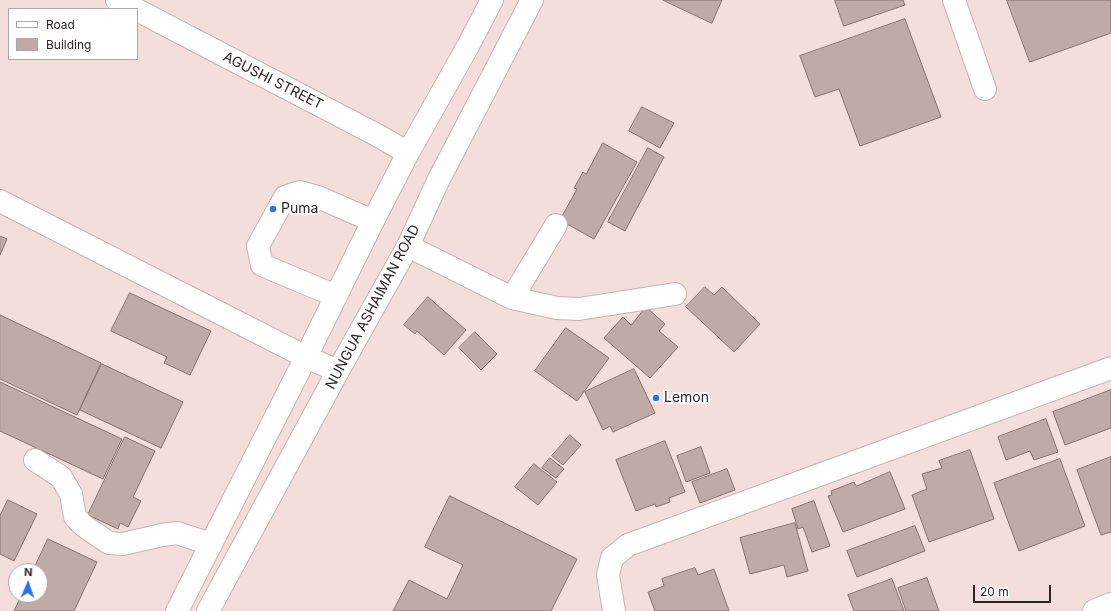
<!DOCTYPE html>
<style>
body{margin:0}
#map{position:relative;width:1111px;height:611px;overflow:hidden;background:#f4dedc;font-family:Inter,sans-serif}
canvas{display:block}
.legend{position:absolute;left:8px;top:8px;width:130px;height:52px;box-sizing:border-box;background:#fff;border:1px solid #aba8a7;margin:0;padding:5px 7px;list-style:none;font-size:12px;color:#2d2524}
.legend li{display:flex;align-items:center;gap:8px;height:20px}
.legend b{width:20px;border:1px solid #aba8a7}
.north{position:absolute;left:8px;top:563px;width:40px;height:40px;box-sizing:border-box;background:#fff;border:1px solid #aba8a7;border-radius:50%;rotate:2deg;font-size:11px;font-weight:700;line-height:16px;text-align:center;color:#2d2524}
.north::after{content:'';display:block;margin:auto;width:14px;height:18px;background:#2975e1;clip-path:polygon(50% 0,100% 100%,50% 72%,0 100%)}
.scale{position:absolute;left:973px;top:585px;width:78px;height:18px;box-sizing:border-box;border:2px solid #2d2524;border-top:0;padding-left:5px;font-size:12px;line-height:14px;white-space:nowrap;color:#2d2524;-webkit-text-stroke:3px #fff;paint-order:stroke}
</style>
<div id="map">
<canvas width="1111" height="611"></canvas>
<ul class="legend">
<li><b style="height:5px;background:#fff"></b>Road</li>
<li><b style="height:11px;background:#bfaaa8"></b>Building</li>
</ul>
<div class="north">N</div>
<div class="scale">20 m</div>
</div>
<script>
const g = document.querySelector('canvas').getContext('2d');
g.lineJoin = 'round';
function fill(path, color) { g.fillStyle = color; g.fill(path, 'evenodd'); }
function stroke(path, color, width, dash) { g.strokeStyle = color; g.lineWidth = width; g.lineCap = dash ? 'butt' : 'round'; g.setLineDash(dash || []); g.stroke(path); }
function label(font, color, halo, rows, align = 'center') {
  g.font = font + ' Inter,sans-serif'; g.lineWidth = 4; g.setLineDash([]); g.textBaseline = 'middle'; g.strokeStyle = halo; g.fillStyle = color; for (const [text, x, y, turn = 0] of rows) {
    g.save(); g.translate(x, y); g.rotate((+turn || 0) * Math.PI / 180); g.textAlign = isNaN(turn) ? turn : align; if (halo) g.strokeText(text, 0, 0); g.fillText(text, 0, 0); g.restore();
  }
}
const building = new Path2D(`
 M 663,0 L 722,0 L 712,23 Z
 M 835,0 L 903,0 L 905,5 L 844,26 Z
 M 1007,0 L 1111,0 L 1111,33 L 1030,62 Z
 M 905,19 L 941,117 L 860,146 L 839,89 L 815,97 L 800,56 Z
 M 642,107 L 674,123 L 660,148 L 629,131 Z
 M 603,143 L 637,162 L 594,239 L 560,220 L 577,189 L 574,188 L 583,172 L 586,174 Z
 M 648,148 L 664,157 L 625,231 L 608,222 Z
 M 0,236 L 7,239 L 0,255 Z
 M 705,287 L 714,295 L 722,287 L 760,324 L 734,352 L 686,307 Z
 M 130,293 L 211,331 L 190,375 L 164,363 L 167,357 L 111,331 Z
 M 428,297 L 466,330 L 444,355 L 417,331 L 415,334 L 404,325 Z
 M 646,307 L 665,324 L 659,331 L 678,347 L 650,378 L 604,338 L 623,317 L 631,325 Z
 M 0,315 L 101,363 L 77,415 L 0,379 Z
 M 566,328 L 609,358 L 577,401 L 535,371 Z
 M 475,332 L 497,354 L 481,370 L 459,348 Z
 M 102,364 L 183,402 L 161,448 L 80,410 Z
 M 634,369 L 655,413 L 613,432 L 610,426 L 603,430 L 585,392 Z
 M 0,382 L 122,439 L 103,479 L 0,431 Z
 M 1111,390 L 1111,428 L 1065,445 L 1053,412 Z
 M 1046,419 L 1058,452 L 1034,460 L 1030,451 L 1006,460 L 998,437 Z
 M 570,435 L 581,445 L 563,465 L 552,456 Z
 M 125,437 L 155,451 L 133,497 L 141,501 L 128,527 L 120,523 L 118,529 L 88,515 Z
 M 665,441 L 685,492 L 669,498 L 670,502 L 656,507 L 655,504 L 636,511 L 616,460 Z
 M 701,447 L 710,473 L 686,482 L 677,456 Z
 M 970,450 L 994,519 L 929,542 L 912,495 L 927,489 L 922,474 L 942,468 L 939,461 Z
 M 1111,457 L 1111,532 L 1101,535 L 1077,470 Z
 M 550,458 L 564,469 L 556,478 L 542,468 Z
 M 1060,459 L 1085,526 L 1019,551 L 994,483 Z
 M 534,464 L 557,482 L 538,505 L 515,487 Z
 M 727,469 L 735,490 L 700,503 L 692,482 Z
 M 890,472 L 905,509 L 843,532 L 828,496 L 832,495 L 831,491 L 854,482 L 856,486 Z
 M 450,496 L 577,559 L 551,611 L 393,611 L 409,580 L 447,599 L 463,565 L 425,547 Z
 M 8,500 L 37,514 L 14,561 L 0,554 L 0,516 Z
 M 814,501 L 830,546 L 812,552 L 803,527 L 798,529 L 792,509 Z
 M 795,523 L 808,571 L 787,577 L 784,565 L 750,574 L 740,538 Z
 M 915,526 L 925,551 L 857,577 L 847,551 Z
 M 48,539 L 97,562 L 74,611 L 14,611 L 20,598 L 18,596 L 18,595 L 40,595 L 40,571 L 33,571 Z
 M 695,568 L 698,575 L 714,569 L 729,611 L 655,611 L 648,592 L 664,586 L 662,579 Z
 M 927,578 L 939,611 L 906,611 L 898,588 Z
 M 892,579 L 904,611 L 854,611 L 848,595 Z`);
fill(building, '#bfaaa8');
stroke(building, '#857170', 1);
const minor = new Path2D(`
 M 117,0 L 135,9
 M 954,0 L 985,89
 M 137,10 L 377,135 L 408,153
 M 0,201 L 306,357 L 338,371
 M 408,246 L 512,298 L 557,308 L 579,309 L 675,294
 M 336,296 L 262,265 L 258,246 L 285,197 L 300,192 L 318,197 L 373,221
 M 512,298 L 556,225
 M 35,460 L 61,477 L 71,494 L 75,517 L 84,526 L 109,543 L 123,544 L 162,535 L 177,533 L 211,544
 M 614,611 L 608,575 L 612,558 L 628,545 L 1111,368
 M 1094,611 L 1111,604`);
const major = new Path2D(`
 M 177,611 L 306,357 L 373,221 L 408,153 L 468,46 L 492,0
 M 208,611 L 338,371 L 408,246 L 438,181 L 532,0`);
stroke(minor, '#c8b3b1', 24);
stroke(major, '#c8b3b1', 24);
stroke(minor, '#fff', 22);
stroke(major, '#fff', 22);
for (const [x, y, r, color] of [
 [273,209,4,"#2975e1"],
 [656,398,4,"#2975e1"]
]) { const dot = new Path2D(); dot.arc(x, y, r, 0, 2 * Math.PI); g.fillStyle = color; g.fill(dot); stroke(dot, '#fff', 1.5); }
label('14px', '#2d2524', '#fff', [
 ["AGUSHI STREET",273,81,27],
 ["NUNGUA ASHAIMAN ROAD",373,307,-62]
]);
label('14px', '#2d2524', '#fff', [
 ["Puma",281,209],
 ["Lemon",664,398]
], 'left');
</script>
